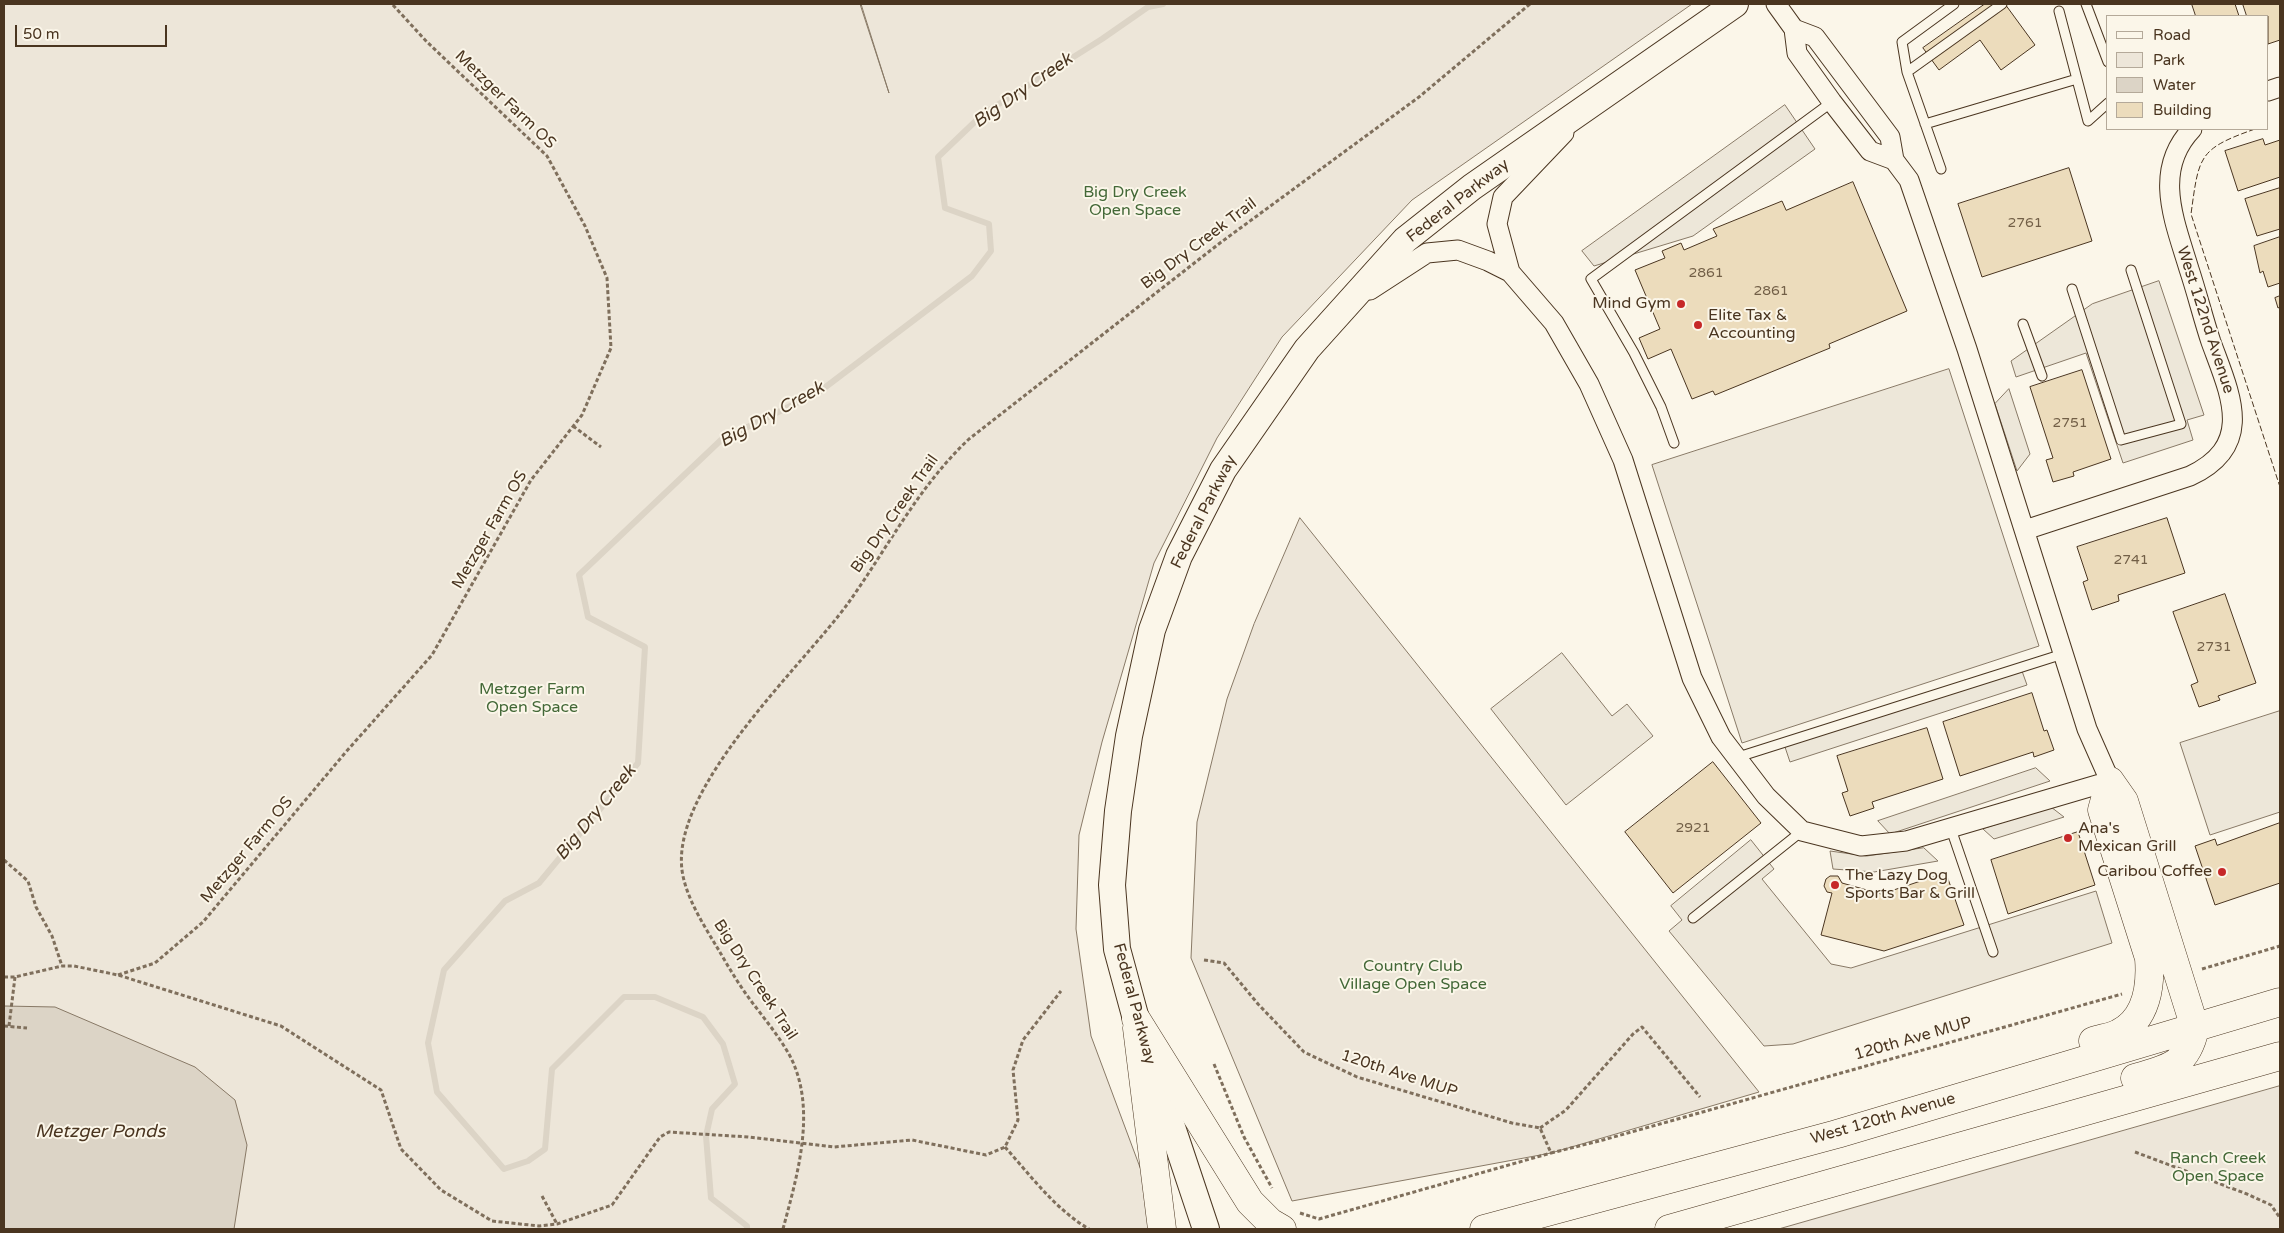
<!DOCTYPE html>
<style>
body{margin:0}
#map{position:relative;width:2284px;height:1233px;overflow:hidden;background:#fbf6e9;font-family:"Varela Round",sans-serif}
canvas{display:block}
.frame{position:absolute;inset:0;border:5px solid #4a3520;pointer-events:none}
.legend{position:absolute;left:2106px;top:15px;width:162px;height:115px;box-sizing:border-box;background:#fbf6e9;border:1px solid #b4a999;margin:0;padding:6px 9px;list-style:none;font-size:15px;color:#4a3520}
.legend li{display:flex;align-items:center;gap:10px;height:25px}
.legend b{width:25px;border:1px solid #b4a999}
.scale{position:absolute;left:15px;top:25px;width:152px;height:22px;box-sizing:border-box;border:2px solid #4a3520;border-top:0;padding-left:6px;font-size:15px;line-height:18px;white-space:nowrap;color:#4a3520;-webkit-text-stroke:4px #fbf6e9;paint-order:stroke}
</style>
<div id="map">
<canvas width="2284" height="1233"></canvas>
<div class="frame"></div>
<ul class="legend">
<li><b style="height:6px;background:#fbf6e9"></b>Road</li>
<li><b style="height:14px;background:#ede6d9"></b>Park</li>
<li><b style="height:14px;background:#dcd4c6"></b>Water</li>
<li><b style="height:14px;background:#ecdcbc"></b>Building</li>
</ul>
<div class="scale">50 m</div>
</div>
<script>
const g = document.querySelector('canvas').getContext('2d');
g.lineJoin = 'round';
function fill(path, color) { g.fillStyle = color; g.fill(path, 'evenodd'); }
function stroke(path, color, width, dash) { g.strokeStyle = color; g.lineWidth = width; g.lineCap = dash ? 'butt' : 'round'; g.setLineDash(dash || []); g.stroke(path); }
function label(font, color, halo, rows, align = 'center') {
  g.font = font + ' "Varela Round",sans-serif'; g.lineWidth = 4; g.setLineDash([]); g.textBaseline = 'middle'; g.strokeStyle = halo; g.fillStyle = color; for (const [text, x, y, turn = 0] of rows) {
    g.save(); g.translate(x, y); g.rotate((+turn || 0) * Math.PI / 180); g.textAlign = isNaN(turn) ? turn : align; if (halo) g.strokeText(text, 0, 0); g.fillText(text, 0, 0); g.restore();
  }
}
const green = new Path2D(`
 M 4,4 L 860,4 L 889,93 L 861,4 L 1692,4 L 1412,200 L 1282,337 L 1217,438 L 1154,563 L 1102,742 L 1079,835 L 1076,929 L 1091,1036 L 1163,1229 L 4,1229 Z
 M 1300,518 L 1759,1092 L 1551,1153 L 1292,1201 L 1191,958 L 1197,822 L 1227,699 L 1254,624 Z
 M 2280,1086 L 2280,1229 L 1779,1229 Z`);
fill(green, '#ede6d9');
stroke(green, '#887966', 1);
const parking = new Path2D(`
 M 1785,105 L 1815,149 L 1693,236 L 1594,266 L 1582,251 Z
 M 2159,281 L 2204,415 L 2187,420 L 2193,440 L 2123,463 L 2086,353 L 2016,377 L 2011,361 L 2092,304 Z
 M 1949,369 L 2039,646 L 1742,743 L 1652,465 Z
 M 2009,389 L 2030,454 L 2017,471 L 1995,404 Z
 M 1562,653 L 1612,716 L 1627,704 L 1653,736 L 1566,805 L 1491,709 Z
 M 2022,671 L 2027,685 L 1790,762 L 1785,747 Z
 M 2280,711 L 2280,812 L 2210,835 L 2180,743 Z
 M 2036,768 L 2050,781 L 1890,834 L 1878,821 Z
 M 2051,807 L 2064,817 L 1994,839 L 1983,829 Z
 M 1751,840 L 1774,869 L 1762,879 L 1831,964 L 1851,968 L 2096,891 L 2112,943 L 1793,1044 L 1764,1046 L 1669,931 L 1682,920 L 1671,906 Z
 M 1924,848 L 1938,861 L 1874,872 L 1833,869 L 1830,851 L 1866,856 Z`);
fill(parking, '#ede7d9');
stroke(parking, '#887966', 1);
const water = new Path2D(`
 M 4,1006 L 55,1007 L 195,1067 L 235,1100 L 247,1145 L 234,1229 L 4,1229 Z`);
fill(water, '#dcd4c6');
stroke(water, '#887966', 1);
stroke(new Path2D(`
 M 747,1229 L 747,1226 L 711,1198 L 706,1136 L 712,1109 L 735,1084 L 723,1044 L 703,1017 L 655,997 L 624,997 L 552,1069 L 545,1149 L 528,1161 L 504,1169 L 437,1092 L 428,1043 L 444,970 L 505,901 L 539,883 L 638,763 L 645,647 L 588,617 L 579,575 L 721,440 L 819,392 L 972,276 L 991,251 L 989,224 L 945,208 L 938,157 L 983,114 L 1102,39 L 1148,7 L 1163,4`), '#dcd4c6', 6);
const building = new Path2D(`
 M 1985,4 L 2005,4 L 2035,45 L 2001,70 L 1980,40 L 1939,70 L 1923,48 Z
 M 2192,4 L 2235,4 L 2239,16 L 2196,16 Z
 M 2243,4 L 2280,4 L 2280,40 L 2268,44 L 2268,16 L 2247,16 Z
 M 2263,139 L 2265,145 L 2280,140 L 2280,177 L 2238,191 L 2225,151 Z
 M 2069,168 L 2092,241 L 1982,277 L 1958,204 Z
 M 1853,182 L 1907,311 L 1829,344 L 1830,348 L 1715,395 L 1713,391 L 1692,399 L 1671,349 L 1648,359 L 1639,338 L 1660,329 L 1635,270 L 1665,258 L 1662,251 L 1681,243 L 1684,250 L 1717,236 L 1713,229 L 1782,201 L 1786,210 Z
 M 2280,188 L 2280,229 L 2257,236 L 2245,199 Z
 M 2280,237 L 2280,283 L 2268,287 L 2263,271 L 2260,273 L 2254,246 Z
 M 2280,296 L 2280,307 L 2278,308 L 2275,298 Z
 M 2082,370 L 2111,459 L 2073,472 L 2074,476 L 2053,482 L 2046,460 L 2053,458 L 2030,387 Z
 M 2167,518 L 2185,573 L 2118,595 L 2119,601 L 2092,610 L 2083,582 L 2088,580 L 2077,547 Z
 M 2225,594 L 2256,683 L 2218,696 L 2220,700 L 2199,707 L 2191,685 L 2198,682 L 2173,612 Z
 M 2032,693 L 2044,731 L 2047,730 L 2054,750 L 2034,757 L 2033,752 L 1960,776 L 1943,722 Z
 M 1927,728 L 1943,779 L 1872,802 L 1874,808 L 1850,816 L 1842,793 L 1848,791 L 1837,756 Z
 M 1713,762 L 1761,823 L 1673,893 L 1625,832 Z
 M 2280,823 L 2280,883 L 2215,905 L 2195,846 L 2215,839 L 2217,845 Z
 M 2078,832 L 2095,885 L 2008,914 L 1991,860 Z
 M 1946,873 L 1964,925 L 1884,951 L 1821,935 L 1832,893 L 1827,892 L 1824,886 L 1826,879 L 1830,876 L 1838,876 L 1842,883 L 1881,894 Z`);
fill(building, '#ecdcbc');
stroke(building, '#4a3520', 1);
const lane = new Path2D(`
 M 2086,4 L 2108,62
 M 2059,11 L 2088,121 L 2108,103
 M 1907,72 L 1902,42 L 1954,4
 M 1925,124 L 2077,79
 M 1941,169 L 1907,72 L 2002,4
 M 2072,289 L 2121,440 L 2181,424 L 2131,270
 M 2023,324 L 2042,376
 M 1674,443 L 1661,407 L 1634,353 L 1591,279 L 1832,102
 M 1735,758 L 2063,654
 M 1951,829 L 1993,952
 M 1693,918 L 1802,831`);
const street = new Path2D(`
 M 1776,4 L 1794,29 L 1797,53 L 1832,102 L 1870,151 L 1894,160
 M 2268,91 L 2280,87
 M 1510,272 L 1497,224 L 1503,197 L 1564,133
 M 1370,290 L 1427,253 L 1458,250 L 1488,261 L 1510,272 L 1554,323 L 1589,384 L 1623,460 L 1692,678 L 1721,737 L 1766,796 L 1802,831 L 1861,846 L 1906,841 L 2110,781 L 2087,729 L 1967,349 L 1909,180 L 1894,160 L 1890,137 L 1815,37 L 1794,29
 M 2025,530 L 2190,476 C 2256,445 2230,394 2211,342 C 2203,318 2197,293 2189,269 C 2175,222 2152,171 2192,129`);
const secondary = new Path2D(`
 M 1206,1229 L 1136,1019 L 1117,949 L 1112,885 L 1118,811 L 1129,736 L 1152,630 L 1179,556 L 1223,470 L 1307,349 L 1405,240 L 1472,187 L 1735,4`);
const primary = new Path2D(`
 M 2110,781 L 2124,801 L 2195,1028 C 2187,1066 2169,1068 2135,1078
 M 1136,1019 L 1250,1202 L 1270,1222 L 1282,1229
 M 1137,1028 L 1162,1229
 M 2093,1041 C 2102,1038 2112,1037 2119,1033 C 2147,1019 2151,985 2149,958 L 2102,810 L 2110,781
 M 1484,1229 L 1837,1134 L 2280,1002
 M 1669,1229 L 2280,1056`);
stroke(lane, '#4a3520', 11);
stroke(street, '#4a3520', 21);
stroke(secondary, '#4a3520', 28);
stroke(primary, '#4a3520', 29);
stroke(new Path2D(`
 M 573,426 L 601,447
 M 4,860 L 28,881 L 36,907 L 52,936 L 62,966
 M 1204,960 L 1224,963 L 1258,1004 L 1304,1052 L 1357,1077 L 1512,1123 L 1540,1128 L 1551,1153 L 1603,1140 L 2122,994
 M 2202,969 L 2280,946
 M 118,975 L 155,963 L 203,922 L 345,753 L 432,655 L 531,480 L 582,415 L 611,348 L 607,278 L 585,226 L 547,156 L 427,42 L 392,4
 M 4,977 L 15,977 L 62,966 L 74,966 L 118,975 L 281,1026 L 381,1090 L 401,1149 L 441,1190 L 492,1221 L 539,1226 L 557,1224 L 612,1205 L 660,1137 L 669,1132 L 748,1137 L 834,1147 L 912,1140 L 986,1155 L 1005,1147 L 1018,1120 L 1013,1070 L 1023,1040 L 1061,991
 M 4,1026 L 27,1028
 M 9,1026 L 15,977
 M 1214,1064 L 1244,1137 L 1272,1188
 M 1540,1128 L 1566,1110 L 1633,1034 L 1642,1027 L 1700,1097
 M 1005,1147 C 1030,1175 1056,1210 1089,1229
 M 2135,1152 L 2247,1194 L 2271,1205 L 2280,1218
 M 542,1196 L 557,1224
 M 1300,1213 L 1319,1219 L 1551,1153
 M 783,1229 C 797,1176 817,1111 791,1058 C 779,1035 761,1015 746,994 C 737,981 729,968 721,954 C 707,930 689,904 683,876 C 665,792 802,667 849,602 C 888,547 919,486 969,439 L 1220,243 L 1419,97 L 1530,4`), '#7f6f5c', 3, [4, 2.5]);
stroke(lane, '#fbf6e9', 9);
stroke(street, '#fbf6e9', 19);
stroke(secondary, '#fbf6e9', 26);
stroke(primary, '#fbf6e9', 28);
stroke(new Path2D(`
 M 2255,129 C 2198,149 2199,156 2191,214 L 2280,487`), '#4a3520', 1, [6, 2.5]);
for (const [x, y, r, color] of [
 [1681,304,5,"#c62828"],
 [1698,325,5,"#c62828"],
 [2068,838,5,"#c62828"],
 [2222,872,5,"#c62828"],
 [1835,885,5,"#c62828"]
]) { const dot = new Path2D(); dot.arc(x, y, r, 0, 2 * Math.PI); g.fillStyle = color; g.fill(dot); stroke(dot, '#fbf6e9', 2); }
label('14px', '#725f47', null, [
 ["2761",2025,223],
 ["2861",1706,273],
 ["2861",1771,291],
 ["2751",2070,423],
 ["2741",2131,560],
 ["2731",2214,647],
 ["2921",1693,828]
]);
label('16px', '#4a3520', '#fbf6e9', [
 ["Metzger Farm OS",505,100,44],
 ["Federal Parkway",1458,201,-38],
 ["Big Dry Creek Trail",1199,244,-37],
 ["West 122nd Avenue",2205,320,72],
 ["Federal Parkway",1204,512,-63],
 ["Big Dry Creek Trail",895,514,-55],
 ["Metzger Farm OS",490,530,-60],
 ["Metzger Farm OS",247,850,-50],
 ["Big Dry Creek Trail",755,980,57],
 ["Federal Parkway",1134,1004,75],
 ["120th Ave MUP",1913,1039,-16],
 ["120th Ave MUP",1399,1074,18],
 ["West 120th Avenue",1883,1119,-16]
]);
label('16px', '#436837', '#fbf6e9', [
 ["Big Dry Creek",1135,193],
 ["Open Space",1135,211],
 ["Metzger Farm",532,690],
 ["Open Space",532,708],
 ["Country Club",1413,967],
 ["Village Open Space",1413,985],
 ["Ranch Creek",2218,1159],
 ["Open Space",2218,1177]
]);
label('16px', '#4a3520', '#fbf6e9', [
 ["Mind Gym",1671,304,"right"],
 ["Elite Tax &",1708,316],
 ["Accounting",1708,334],
 ["Ana's",2078,829],
 ["Mexican Grill",2078,847],
 ["Caribou Coffee",2212,872,"right"],
 ["The Lazy Dog",1845,876],
 ["Sports Bar & Grill",1845,894]
], 'left');
label('italic 18px', '#4a3520', '#fbf6e9', [
 ["Big Dry Creek",1023,91,-35],
 ["Big Dry Creek",772,415,-29],
 ["Big Dry Creek",596,813,-51],
 ["Metzger Ponds",100,1132]
]);
</script>
